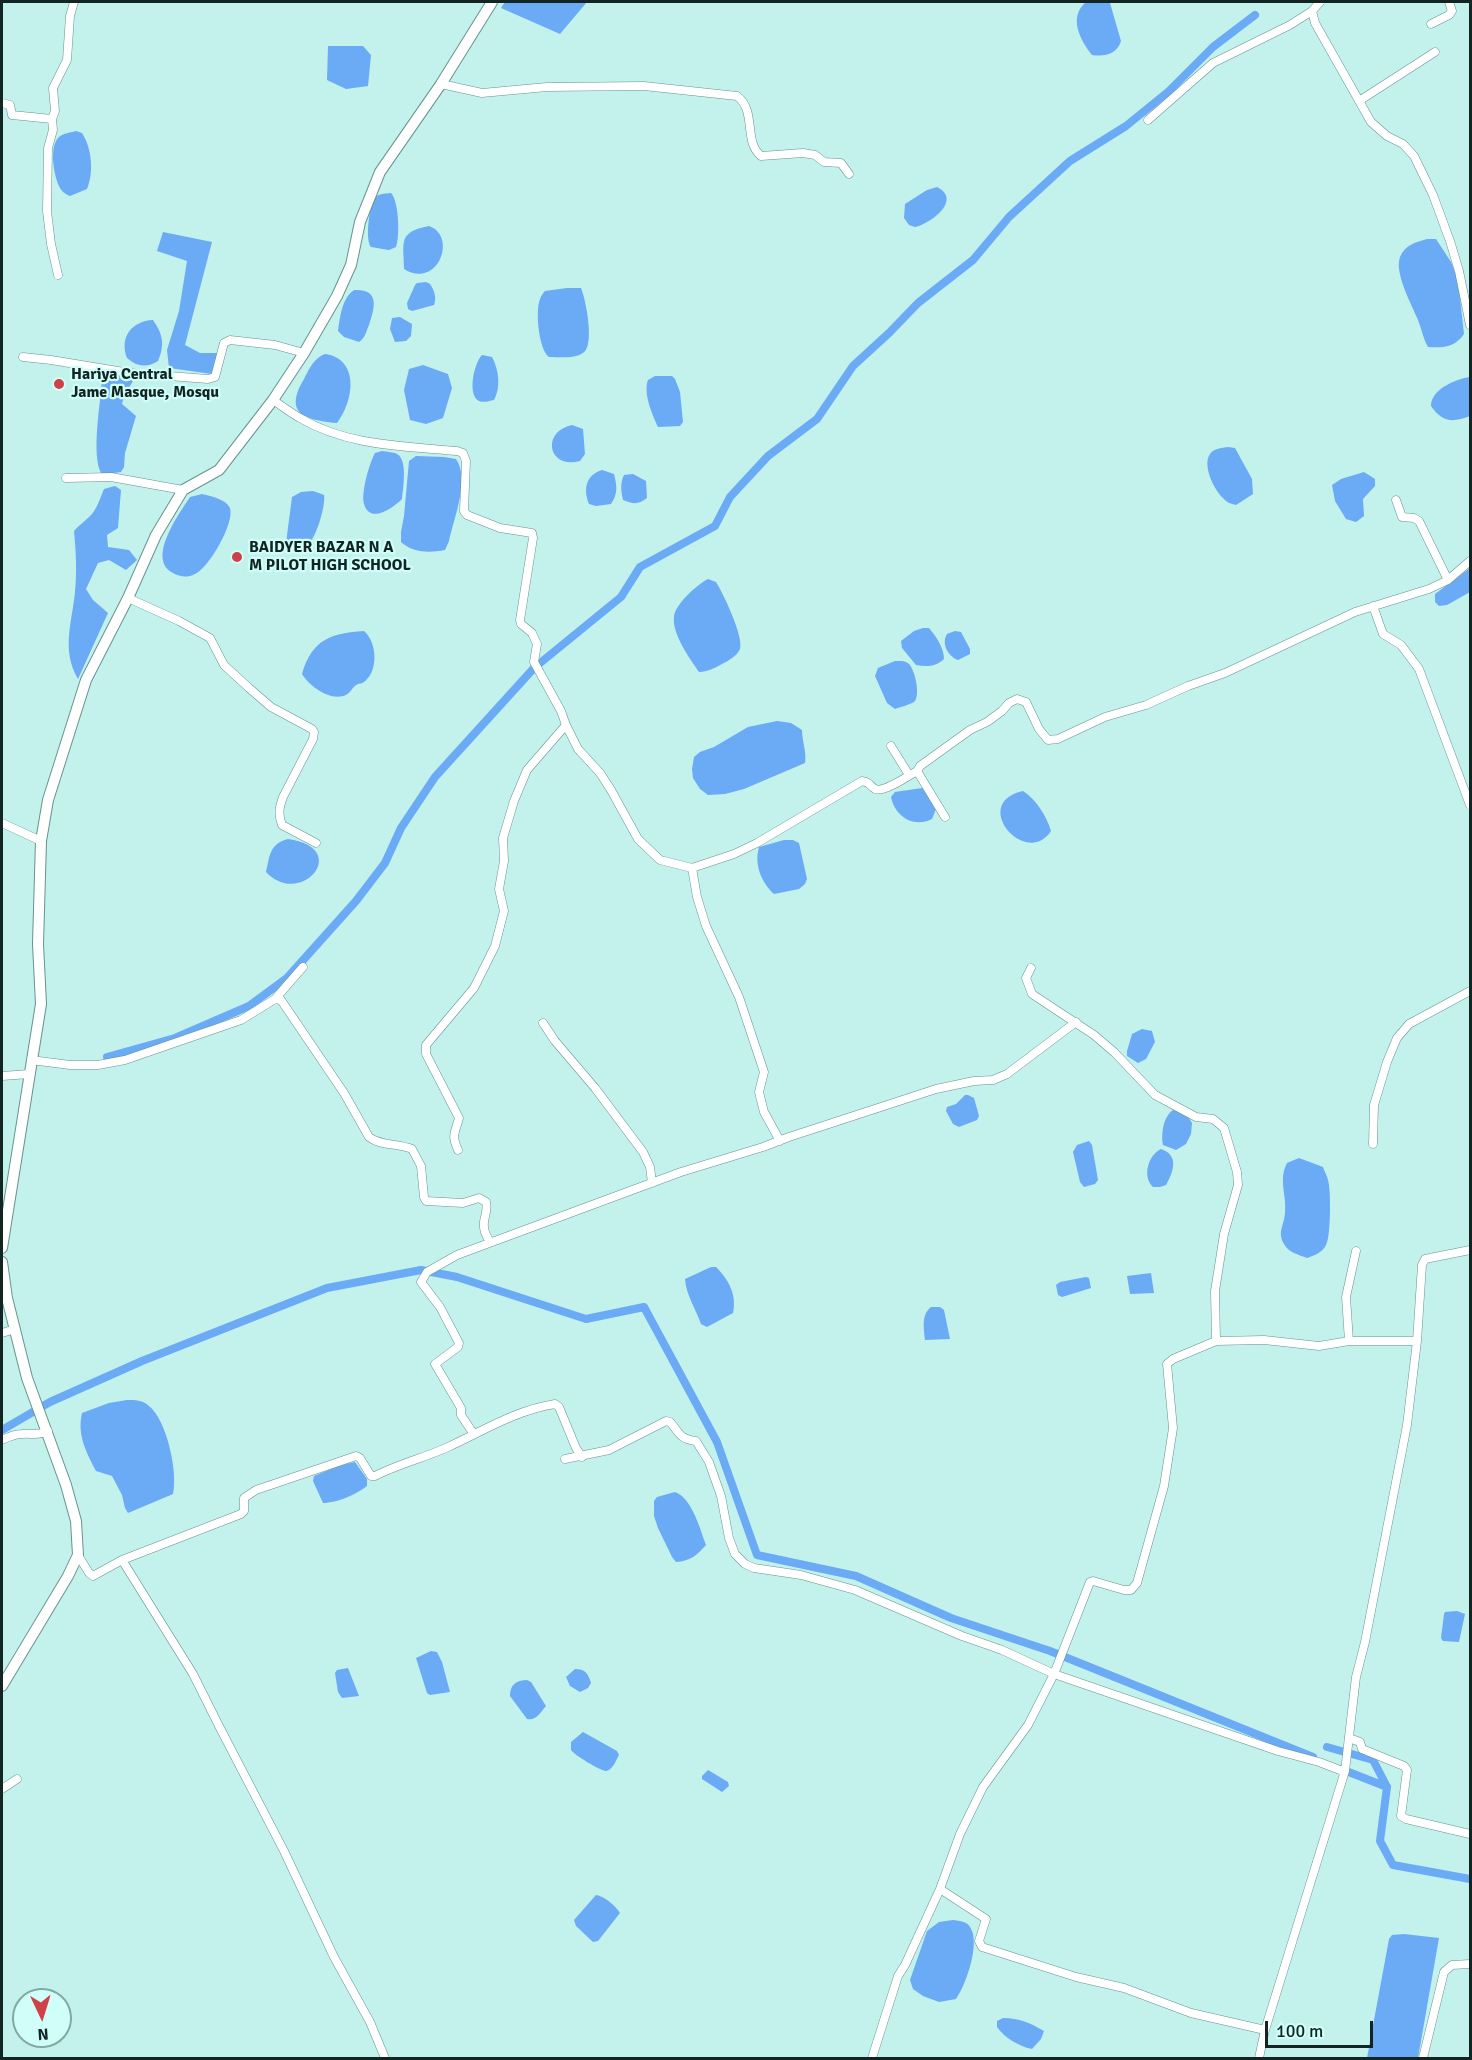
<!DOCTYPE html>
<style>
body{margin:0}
#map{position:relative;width:1472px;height:2060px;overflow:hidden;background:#c3f1ec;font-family:Signika,sans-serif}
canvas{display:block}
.frame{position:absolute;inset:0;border:3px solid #122523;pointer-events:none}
.north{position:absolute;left:12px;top:1988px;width:60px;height:60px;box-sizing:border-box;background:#d0fff9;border:2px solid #84a8a3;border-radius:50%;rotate:176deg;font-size:16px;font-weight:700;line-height:24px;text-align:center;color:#122523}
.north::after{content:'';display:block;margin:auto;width:21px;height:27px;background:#d04049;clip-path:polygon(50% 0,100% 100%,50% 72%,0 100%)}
.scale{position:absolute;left:1265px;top:2021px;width:108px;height:27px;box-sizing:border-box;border:3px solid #122523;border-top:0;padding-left:8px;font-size:18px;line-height:21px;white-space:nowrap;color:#122523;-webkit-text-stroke:4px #d0fff9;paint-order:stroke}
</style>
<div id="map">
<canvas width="1472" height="2060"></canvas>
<div class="frame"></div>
<div class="north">N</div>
<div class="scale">100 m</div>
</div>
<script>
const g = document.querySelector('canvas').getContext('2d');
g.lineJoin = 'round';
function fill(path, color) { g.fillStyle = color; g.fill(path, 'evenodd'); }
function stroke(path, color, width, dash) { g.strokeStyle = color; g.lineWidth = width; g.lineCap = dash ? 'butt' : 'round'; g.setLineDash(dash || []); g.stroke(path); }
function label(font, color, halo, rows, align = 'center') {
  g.font = font + ' Signika,sans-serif'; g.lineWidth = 4.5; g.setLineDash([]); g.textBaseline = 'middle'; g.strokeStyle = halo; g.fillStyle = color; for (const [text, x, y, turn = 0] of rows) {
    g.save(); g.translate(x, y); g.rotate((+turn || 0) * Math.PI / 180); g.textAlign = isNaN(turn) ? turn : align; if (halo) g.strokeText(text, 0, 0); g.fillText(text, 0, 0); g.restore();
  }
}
fill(new Path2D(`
 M 505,2 L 587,2 L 560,34 L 501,8 Z
 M 1086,2 L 1110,3 L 1121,41 C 1117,54 1105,57 1092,55 C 1080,40 1068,17 1086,2 Z
 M 328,46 L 363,46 L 371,55 L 368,86 L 346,89 L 327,80 Z
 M 76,131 L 82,133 C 92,148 94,173 87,189 L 70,196 C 65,194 61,191 59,186 C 54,175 49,149 58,138 C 63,133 69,133 76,131 Z
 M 937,187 C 963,200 930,224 915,227 L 909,225 L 904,218 L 905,204 L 927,190 Z
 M 391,193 C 399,201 400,237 396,247 L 389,250 L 371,247 C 365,240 369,208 374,200 C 377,193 384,194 391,193 Z
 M 429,226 C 458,236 438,290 404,269 C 404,243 397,232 429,226 Z
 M 163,232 L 212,242 L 185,345 L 200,353 L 219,353 L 212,374 L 169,368 L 167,350 L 179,311 L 187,261 L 157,251 Z
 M 1427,239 L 1436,239 L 1451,262 L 1458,280 L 1464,334 C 1455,347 1444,348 1428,347 C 1423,338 1422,330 1418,320 C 1412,305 1394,273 1400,257 C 1405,245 1416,242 1427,239 Z
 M 426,282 L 430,284 C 434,290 437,297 434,305 L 412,311 L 408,309 L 407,303 L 415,285 L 417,283 Z
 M 567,288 L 581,288 C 586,300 595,346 583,353 C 574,359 559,357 549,357 C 539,350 535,311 540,299 C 541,296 543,293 545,291 Z
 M 354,290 C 380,289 375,307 369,325 C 366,332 365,338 359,342 L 344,337 L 338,331 C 340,317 342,298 354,290 Z
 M 400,317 L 412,324 L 411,336 L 406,341 L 395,342 L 390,329 L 392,318 Z
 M 153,320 C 163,334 165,345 158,361 C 147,368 137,367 127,358 C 119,337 132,321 153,320 Z
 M 325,354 C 360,359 354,401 337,423 C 305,420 283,414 304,379 C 309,369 314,358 325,354 Z
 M 482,355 L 492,357 C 499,370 501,387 494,400 C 489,401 484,403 479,401 C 467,395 474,363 482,355 Z
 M 423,365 L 448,374 L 452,388 L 443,418 L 426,424 L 410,420 L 404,390 L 409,369 Z
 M 115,374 C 123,375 129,374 133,381 L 124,396 L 122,404 L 136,416 L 125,453 L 124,467 L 121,472 L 106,474 L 101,473 C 91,453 101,402 102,378 Z
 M 655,376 L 672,376 L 675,379 L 680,392 L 683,422 L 680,426 L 658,427 C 652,414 643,393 648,380 Z
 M 1470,377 L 1470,416 C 1452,423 1442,422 1431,406 C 1431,389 1456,379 1470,377 Z
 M 572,425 L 583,429 L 585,454 L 580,461 C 549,470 540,432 572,425 Z
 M 1228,447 L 1235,448 L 1252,479 L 1253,494 L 1236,505 C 1231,504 1226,502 1223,498 C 1214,490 1202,465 1210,454 C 1214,448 1222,448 1228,447 Z
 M 382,451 C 386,452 394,452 397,454 C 408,460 403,488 402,499 C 394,507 370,525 364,504 C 361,493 369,464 375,453 Z
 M 416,456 L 444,457 L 456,459 C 470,479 454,518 449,541 L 445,550 C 429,553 413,553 401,542 L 401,532 L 404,516 L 409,461 Z
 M 602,470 L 614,474 C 617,486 618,494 611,504 L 596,506 L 589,504 C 583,489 586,475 602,470 Z
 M 1364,472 L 1375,479 L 1375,486 L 1363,499 L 1364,516 L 1356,522 L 1346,519 L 1335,501 L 1332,485 L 1341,479 Z
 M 633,474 L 646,481 L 647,498 C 638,505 633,504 623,500 C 621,491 620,483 624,475 Z
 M 115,486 L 121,490 L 118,528 L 107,535 L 108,547 L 129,550 L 137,560 L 126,570 L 109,560 L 98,563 L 86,589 L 93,600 L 108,613 L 78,679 C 61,650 72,623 75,592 C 77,572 76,552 74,531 C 79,525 84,522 89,517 C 97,510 100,498 104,489 Z
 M 313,491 L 324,495 C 326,506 315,543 304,549 C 298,552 291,547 286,543 L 292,497 L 301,492 Z
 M 202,494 C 210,496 226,499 230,508 C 235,523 208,569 195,574 C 187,578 180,577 173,573 C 146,559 179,514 190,497 Z
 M 1470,568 L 1470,592 L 1447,605 L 1439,606 L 1435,602 L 1435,594 Z
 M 708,579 L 716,582 C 723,593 744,637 740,649 C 737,656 728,661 722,664 C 715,668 707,672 699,672 C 690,659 672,634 674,617 C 675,604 698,584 708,579 Z
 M 923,628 L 929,628 C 936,636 944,648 944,659 C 936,667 926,667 916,665 L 902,648 L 901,641 L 914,631 Z
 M 364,631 C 377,642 379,671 364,682 C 360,685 361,682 356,685 C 352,688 350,693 346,695 C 331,702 309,686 302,674 C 312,639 332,633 364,631 Z
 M 955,631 L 961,632 L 970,649 L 970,654 L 958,660 C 948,656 941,644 947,634 Z
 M 895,661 C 899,661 905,660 909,664 C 915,670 921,696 914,702 C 909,705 900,707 895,709 L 887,703 L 875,676 L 878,668 Z
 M 777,721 L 791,723 L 802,730 C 802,741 807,753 805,763 L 744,789 L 725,794 L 708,795 L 700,789 L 693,778 L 692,769 L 694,757 L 700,752 L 714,747 L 748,727 Z
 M 922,788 L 928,791 L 936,809 L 932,819 C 914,828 895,817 891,797 L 895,792 Z
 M 1023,791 C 1036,799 1047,817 1051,831 C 1026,869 969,803 1023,791 Z
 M 288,839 C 353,848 301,909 266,872 C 270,856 269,844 288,839 Z
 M 784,840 L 793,840 L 799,843 L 807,879 L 805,884 L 799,889 L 774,894 C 761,882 754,864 759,847 Z
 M 1142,1029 L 1152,1031 L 1155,1042 L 1146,1059 L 1138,1063 L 1127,1056 L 1127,1051 L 1132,1034 Z
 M 965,1095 L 968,1095 L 974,1098 L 979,1116 L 977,1120 L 959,1127 L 953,1124 L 946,1111 L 947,1107 L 956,1104 Z
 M 1173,1110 L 1187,1115 L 1192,1123 L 1191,1134 L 1186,1144 L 1176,1150 L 1163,1145 C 1161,1134 1163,1117 1173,1110 Z
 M 1089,1141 L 1092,1145 L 1098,1180 L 1095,1184 L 1084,1187 L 1080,1182 L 1073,1152 L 1077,1145 Z
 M 1161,1149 C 1179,1155 1174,1171 1166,1185 L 1160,1187 L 1153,1187 C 1142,1177 1148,1155 1161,1149 Z
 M 1299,1158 L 1323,1167 C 1324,1171 1327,1175 1328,1180 C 1331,1189 1331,1237 1326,1245 C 1322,1253 1315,1255 1307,1258 C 1299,1255 1288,1252 1284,1244 C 1277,1232 1284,1226 1285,1213 C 1287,1195 1278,1180 1287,1163 Z
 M 711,1267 L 716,1267 C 729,1280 737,1295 733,1313 L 707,1327 L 701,1324 C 696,1309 686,1295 685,1279 Z
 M 1151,1273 L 1154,1293 L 1130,1294 L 1127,1276 Z
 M 1086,1277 L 1089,1278 L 1091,1288 L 1062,1297 L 1058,1295 L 1056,1285 L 1060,1282 Z
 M 931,1307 L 940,1307 L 944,1310 L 950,1339 L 925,1340 C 924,1328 921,1315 931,1307 Z
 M 127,1400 C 135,1400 143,1400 149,1406 C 167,1420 178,1473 173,1494 L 128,1513 L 125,1508 L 122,1495 L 112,1476 L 96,1471 C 86,1452 77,1435 82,1413 L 109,1403 Z
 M 355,1462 L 367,1479 L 367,1486 C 357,1494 337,1503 323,1503 L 313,1481 L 314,1476 L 341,1465 Z
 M 675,1492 C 692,1498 700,1529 706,1545 C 697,1555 691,1561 676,1562 L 672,1557 L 658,1528 L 654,1516 L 654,1501 L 657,1497 Z
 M 1457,1611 L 1465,1614 L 1459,1642 L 1443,1641 L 1441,1638 L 1444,1614 L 1445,1612 Z
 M 431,1651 L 437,1652 L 442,1662 L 450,1692 L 430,1695 L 427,1693 L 416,1658 Z
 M 348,1668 L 359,1696 L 342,1698 L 338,1692 L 335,1673 L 337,1670 Z
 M 575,1669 C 585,1669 588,1673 591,1683 L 588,1688 L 580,1692 L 570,1686 L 566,1677 Z
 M 527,1680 L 531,1682 L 546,1706 C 540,1713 536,1721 527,1719 L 510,1696 C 510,1685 516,1680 527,1680 Z
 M 583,1732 L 617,1751 L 619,1755 C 616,1760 613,1770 606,1771 C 601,1771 574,1755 571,1750 L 571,1742 Z
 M 708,1770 L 728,1782 L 729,1786 L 722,1792 L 702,1779 L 702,1776 Z
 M 596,1895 C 604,1896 616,1906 620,1913 L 598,1941 L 593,1942 L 576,1926 L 574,1920 Z
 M 953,1920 C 959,1921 967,1921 970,1927 C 981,1942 966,1985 956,1999 L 939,2002 L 923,1996 L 913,1989 L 910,1980 L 927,1931 L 939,1922 Z
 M 1404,1934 L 1439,1938 L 1418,2058 L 1367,2058 L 1389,1939 L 1392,1935 Z
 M 1003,2018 C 1019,2018 1030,2023 1044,2031 L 1041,2039 L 1032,2049 C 1018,2046 1005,2038 997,2027 L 997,2021 Z`), '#6baaf5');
stroke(new Path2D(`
 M 107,1057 L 175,1038 L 249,1006 L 287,978 L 356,901 L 385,863 L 401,828 L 435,777 L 534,668 L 621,597 L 640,567 L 715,526 L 730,497 L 768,456 L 817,419 L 853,366 L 889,333 L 918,303 L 973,260 L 1009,217 L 1070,161 L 1126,126 L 1169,91 L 1213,47 L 1255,15
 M 2,1430 L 50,1402 L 142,1361 L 327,1288 L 421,1270 L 457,1277 L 586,1319 L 644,1307 L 717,1442 L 757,1555 L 856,1576 L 951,1618 L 1050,1651 L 1313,1757
 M 1327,1747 L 1373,1760 L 1387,1787 L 1380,1841 L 1393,1865 L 1470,1879
 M 1341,1769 L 1387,1787`), '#6baaf5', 8);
const street = new Path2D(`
 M 1320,2 L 1312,11 L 1315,23 L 1371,122 L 1387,136 L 1403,144 L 1414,156 L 1433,195 L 1450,241 L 1459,271 L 1470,325
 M 1431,24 L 1449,15 L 1452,11 L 1449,2
 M 441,84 L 482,93 L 547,87 L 644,86 L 737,96 C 757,111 743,141 761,156 L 803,153 L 815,155 L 824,162 L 841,163 L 849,174
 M 1359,101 L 1435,52
 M 2,103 L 10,105 L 12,115 L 52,119 L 53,130 L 48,148 L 47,211 L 51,244 L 58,275
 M 52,119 L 55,111 L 53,88 L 67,60 L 70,16 L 74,2
 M 1148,120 L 1213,63 L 1290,25 L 1312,11
 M 23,357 L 51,360 L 130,373 L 208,379 L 215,377 L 224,343 L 230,340 L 275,345 L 304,353
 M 273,400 C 282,406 291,413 300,418 C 347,446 404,446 457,451 L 463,453 L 466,461 L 464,511 L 467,515 L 500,528 L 532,533 L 533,538 L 520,620 L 521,624 L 532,633 L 537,644 L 534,662 L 561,711 L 566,725 L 527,770 L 514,801 L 503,838 L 504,861 L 499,889 L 504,911 L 495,946 L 474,988 L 426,1045 L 426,1054 L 459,1118 C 455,1133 451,1135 458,1150
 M 66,478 L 111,477 L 183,490
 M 1448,580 L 1470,561
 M 128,598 L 179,621 L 210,638 L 224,665 L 249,688 L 271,707 L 312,729 L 314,732 L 313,739 L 283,797 C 279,808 278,814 282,825 L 316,843
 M 1373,606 L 1383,634 L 1401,645 L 1419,669 L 1470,805
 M 566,725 L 578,749 L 600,773 L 611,790 L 638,839 L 660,860 L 692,868
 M 891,746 L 909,775
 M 917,771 L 945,817
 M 2,823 L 41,841
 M 1031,968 L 1026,978 L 1032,994 L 1094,1035 L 1114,1052 L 1155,1095 L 1196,1117 L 1213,1119 L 1224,1128 L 1237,1172 L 1238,1185 L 1224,1234 L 1215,1291 L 1216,1341
 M 275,999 L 303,967
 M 543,1023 L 555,1041 L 595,1088 L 643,1152 L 650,1167 L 652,1183
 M 31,1060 L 70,1065 L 98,1065 L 125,1060 L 241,1020 L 275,999 L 281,1000 L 344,1093 L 369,1137 C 380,1146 398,1143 412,1149 L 421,1166 L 424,1197 L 426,1201 L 463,1203 L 479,1198 L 486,1202 C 488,1210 485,1214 484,1222 C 483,1230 486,1235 490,1242
 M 2,1076 L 29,1074
 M 780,1141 L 764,1112 L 759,1092 L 764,1072 L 739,997 L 706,926 L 697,897 L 692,868 L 734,854 L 757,843 L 862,781 C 870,782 869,785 875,789 C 884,793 908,776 917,771 L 920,766 L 970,730 L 987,722 L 1002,711 L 1009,703 L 1017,699 L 1026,702 L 1039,729 L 1048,740 L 1058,739 L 1105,717 L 1146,705 L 1188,686 L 1225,673 L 1355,612 L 1429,589 L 1448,580 L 1419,521 L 1414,518 L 1402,517 L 1396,500
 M 1373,1144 L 1374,1105 L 1387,1062 L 1397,1038 L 1409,1024 L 1470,991
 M 2,1333 L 15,1329
 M 1349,1341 L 1346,1297 L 1356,1251
 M 473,1433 L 461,1415 L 461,1408 L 435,1364 L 458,1347 L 459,1343 L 440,1307 L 421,1282 L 427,1272 L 457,1255 L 681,1172 L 763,1147 L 789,1137 L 936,1089 L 974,1081 L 993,1080 L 1007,1074 L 1076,1022
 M 2,1440 C 8,1437 14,1434 22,1434 C 32,1433 39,1436 48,1431
 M 565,1459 L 609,1450 L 666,1421 L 670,1422 C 680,1433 679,1439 696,1441 L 709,1462 L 721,1496 L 729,1538 L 735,1554 L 745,1564 L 754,1568 L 801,1575 L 855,1590 L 962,1636 L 1002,1650 L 1054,1674 L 1278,1751 L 1319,1762 L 1340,1770 L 1344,1773
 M 78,1555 L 89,1573 L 93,1576 L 122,1560 L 241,1514 L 244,1511 L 244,1498 L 256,1490 L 356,1456 L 360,1458 L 371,1476 L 375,1476 C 398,1464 424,1458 448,1447 C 483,1431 516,1410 555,1404 L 559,1407 L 576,1448 L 582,1457
 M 122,1560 L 193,1674 L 220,1728 L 284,1851 L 334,1957 L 370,2022 L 385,2058
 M 1349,1738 L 1360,1742 L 1362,1749 L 1404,1766 L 1407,1770 L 1401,1816 L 1406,1819 L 1470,1834
 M 2,1789 L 17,1779
 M 1265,2030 L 1345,1771 L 1356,1677 L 1365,1642 L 1407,1425 L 1417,1341 L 1422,1265 L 1425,1259 L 1470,1250
 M 872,2058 L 898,1976 L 905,1965 L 940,1889
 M 1259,2058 L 1265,2030 L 1191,2013 L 1124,1988 L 1076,1977 L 982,1947 L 979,1941 L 986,1919 L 940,1889 L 960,1834 L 983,1787 L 1028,1725 L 1054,1674 L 1090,1582 L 1093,1581 L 1124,1590 L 1131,1590 L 1137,1583 L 1164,1486 L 1173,1428 L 1167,1364 L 1173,1359 L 1216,1341 L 1264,1340 L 1319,1346 L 1349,1341 L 1417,1341
 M 1423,2058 L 1444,1972 L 1452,1965 L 1470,1964`);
const secondary = new Path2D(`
 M 2,1248 L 41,1004 L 38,944 L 41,841 L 48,800 L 86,680 L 128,598 L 156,535 L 183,490 L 219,470 L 273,400 L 304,353 L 337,296 L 351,265 L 360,222 L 380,172 L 441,84 L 492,2
 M 2,1262 L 7,1298 L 27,1378 L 66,1485 L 76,1521 L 78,1555 L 68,1576 L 2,1686`);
stroke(street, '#67938e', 9);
stroke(secondary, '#67938e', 12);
stroke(street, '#fff', 8);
stroke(secondary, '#fff', 10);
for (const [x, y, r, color] of [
 [59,384,6,"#d04049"],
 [237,557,6,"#d04049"]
]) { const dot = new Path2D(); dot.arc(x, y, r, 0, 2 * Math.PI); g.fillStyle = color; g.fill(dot); stroke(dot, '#d0fff9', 2); }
label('bold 16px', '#122523', '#d0fff9', [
 ["Hariya Central",71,375],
 ["Jame Masque, Mosqu",71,393],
 ["BAIDYER BAZAR N A",249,548],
 ["M PILOT HIGH SCHOOL",249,566]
], 'left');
</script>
